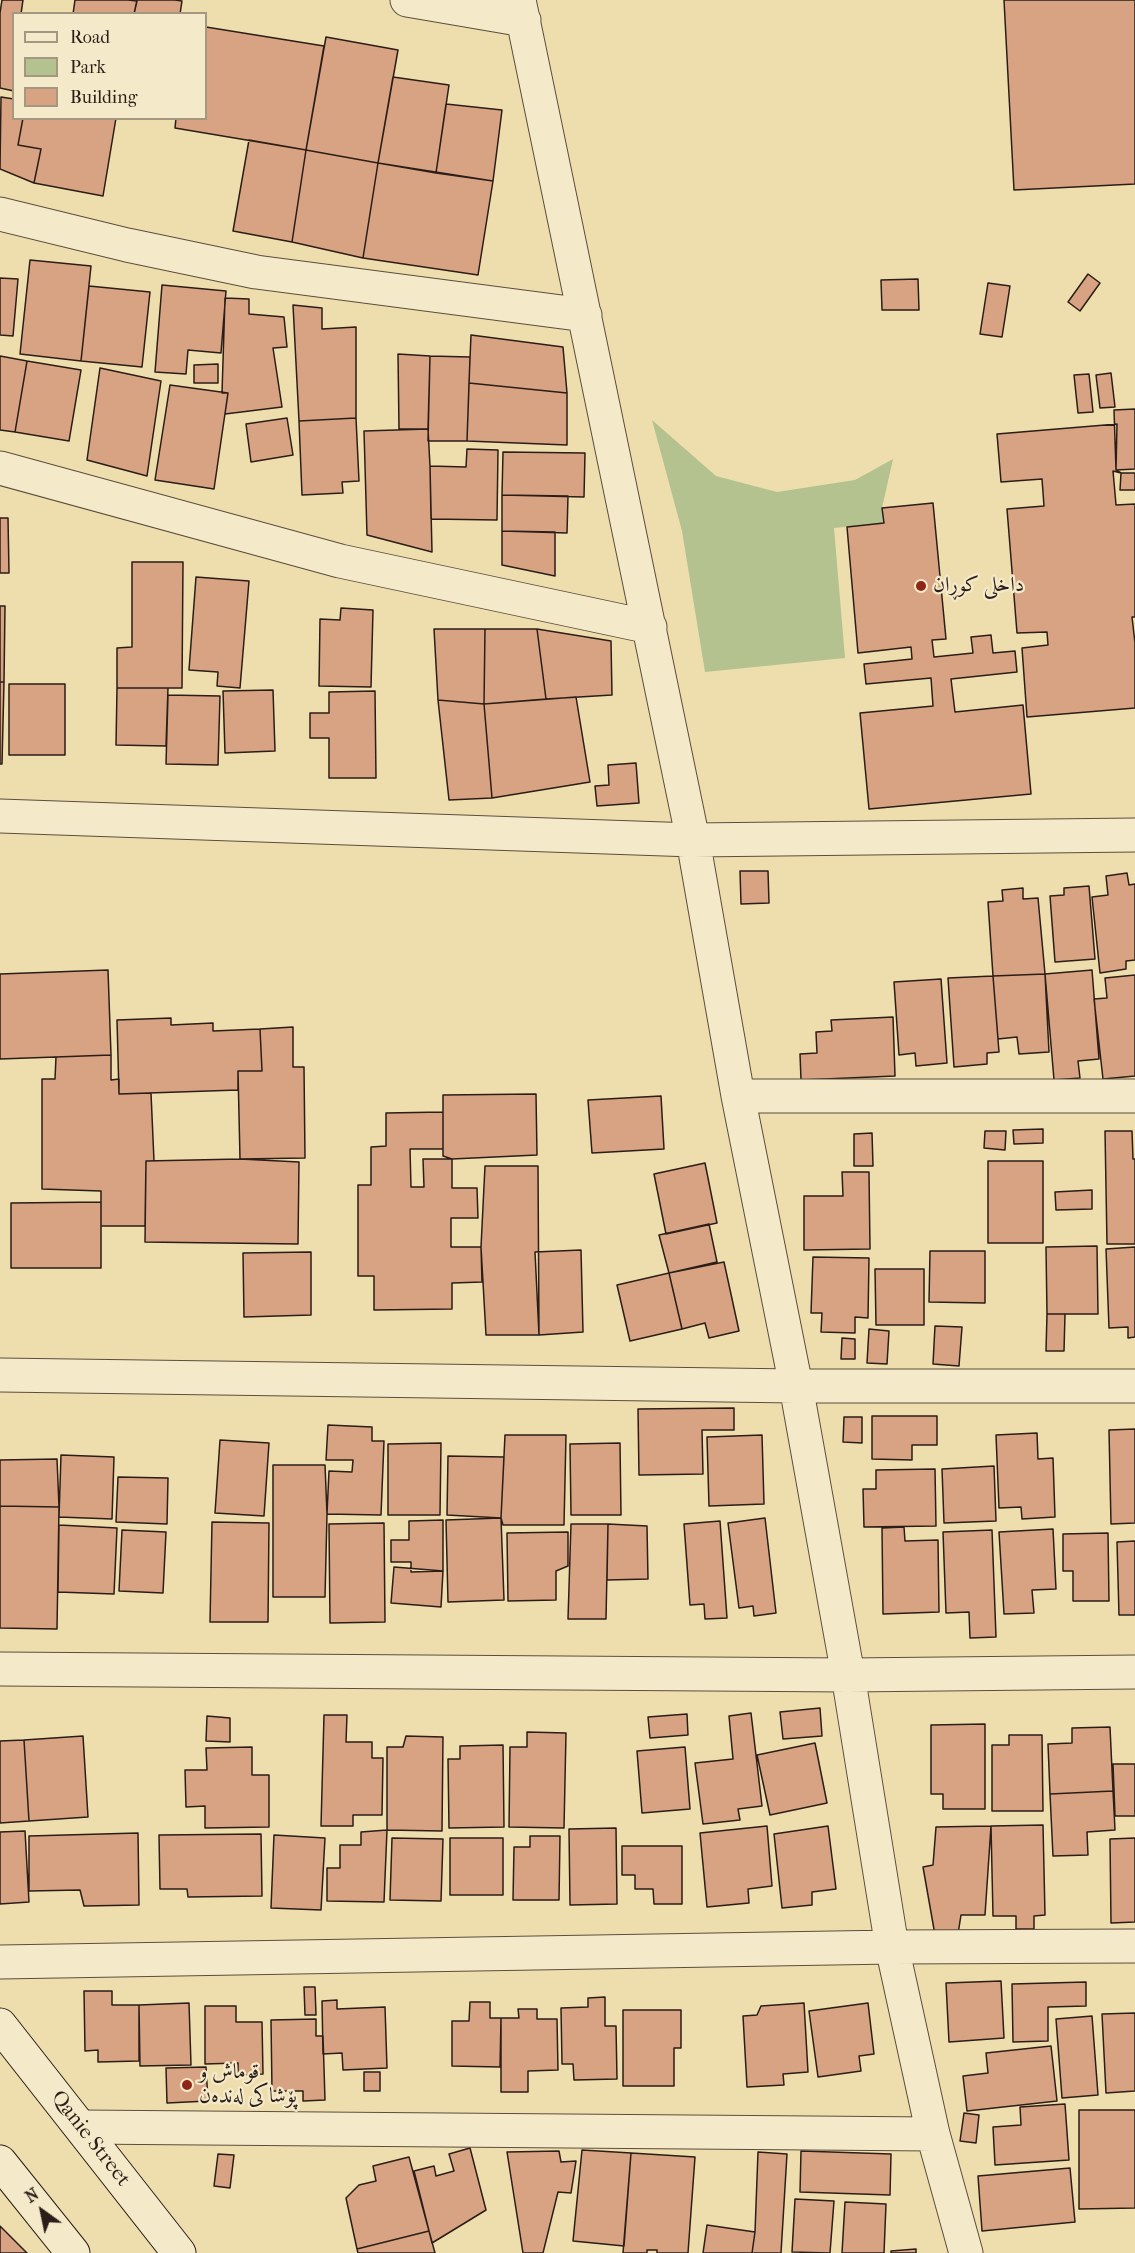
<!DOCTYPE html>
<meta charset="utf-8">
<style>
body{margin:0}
#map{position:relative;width:1135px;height:2253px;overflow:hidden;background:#eedeae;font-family:"IM FELL French Canon",serif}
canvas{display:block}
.legend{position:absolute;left:12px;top:12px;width:195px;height:108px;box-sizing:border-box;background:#f4eaca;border:2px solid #a49882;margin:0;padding:8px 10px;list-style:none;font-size:18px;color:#2b1d17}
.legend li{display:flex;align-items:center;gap:12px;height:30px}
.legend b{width:30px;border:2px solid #a49882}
.north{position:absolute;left:12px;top:2181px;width:60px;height:60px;-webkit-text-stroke:4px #f4eaca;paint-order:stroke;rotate:327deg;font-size:16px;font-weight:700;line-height:24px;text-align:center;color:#2b1d17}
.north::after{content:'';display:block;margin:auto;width:21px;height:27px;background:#2b1d17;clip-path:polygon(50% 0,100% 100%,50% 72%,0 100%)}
</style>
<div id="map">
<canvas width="1135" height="2253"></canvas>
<ul class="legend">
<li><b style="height:8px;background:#f4eaca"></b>Road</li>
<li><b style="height:16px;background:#b3c28f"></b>Park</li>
<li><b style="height:16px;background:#d8a383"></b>Building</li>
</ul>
<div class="north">N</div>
</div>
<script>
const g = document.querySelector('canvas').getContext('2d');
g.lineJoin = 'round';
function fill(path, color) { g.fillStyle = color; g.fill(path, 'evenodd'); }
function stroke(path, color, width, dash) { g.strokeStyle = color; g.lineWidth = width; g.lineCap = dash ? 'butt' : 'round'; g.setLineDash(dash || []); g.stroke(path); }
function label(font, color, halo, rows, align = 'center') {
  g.font = font + ' "IM FELL French Canon",Amiri,serif'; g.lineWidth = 4.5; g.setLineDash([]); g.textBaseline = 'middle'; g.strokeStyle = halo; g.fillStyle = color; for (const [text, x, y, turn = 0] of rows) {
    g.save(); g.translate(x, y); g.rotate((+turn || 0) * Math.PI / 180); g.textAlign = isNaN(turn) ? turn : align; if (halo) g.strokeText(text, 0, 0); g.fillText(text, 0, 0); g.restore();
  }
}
fill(new Path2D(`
 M 652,420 L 716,476 L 777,492 L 855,480 L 893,459 L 882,508 L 884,523 L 834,528 L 845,658 L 705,672 L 682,531 Z`), '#b3c28f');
const building = new Path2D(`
 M 2,0 L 23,0 L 21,14 L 14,14 L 14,91 L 0,88 L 0,13 Z
 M 75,0 L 128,0 L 137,1 L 134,14 L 73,14 Z
 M 137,0 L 175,0 L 182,1 L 180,14 L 134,14 Z
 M 1004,0 L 1135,0 L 1135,184 L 1014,190 Z
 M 206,27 L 324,46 L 306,150 L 175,128 L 176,118 L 206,118 Z
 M 326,37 L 398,50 L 378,163 L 306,150 Z
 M 393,77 L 449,85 L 436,173 L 378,163 Z
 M 1,97 L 14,99 L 14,118 L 23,118 L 18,145 L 41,149 L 34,183 L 0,169 Z
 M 446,104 L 502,110 L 493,181 L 436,173 Z
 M 23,118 L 116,118 L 103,196 L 34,183 L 41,149 L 18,145 Z
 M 249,140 L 306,150 L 292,242 L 233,231 Z
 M 306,150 L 378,163 L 363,258 L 292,242 Z
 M 378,163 L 493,181 L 478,275 L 363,258 Z
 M 30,260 L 91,266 L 81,361 L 20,354 Z
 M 1088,274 L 1100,283 L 1080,311 L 1068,302 Z
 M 0,278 L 18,279 L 13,336 L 0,335 Z
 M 918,279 L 919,310 L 882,310 L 881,280 Z
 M 988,283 L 1010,286 L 1002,337 L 980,334 Z
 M 162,285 L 226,291 L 221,353 L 188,350 L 186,374 L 155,372 Z
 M 89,286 L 150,292 L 142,367 L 81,361 Z
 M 225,298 L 249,299 L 249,314 L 284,317 L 287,347 L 273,348 L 282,407 L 225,414 L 228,393 L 222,393 Z
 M 293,305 L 322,308 L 322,329 L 356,327 L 356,418 L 299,421 Z
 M 471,335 L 563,347 L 567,393 L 469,383 Z
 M 398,354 L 430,356 L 428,429 L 399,429 Z
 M 0,356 L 27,361 L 15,432 L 0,430 Z
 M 430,356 L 470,357 L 467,441 L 428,441 Z
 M 27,361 L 81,370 L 69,441 L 15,432 Z
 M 218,364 L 218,383 L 194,383 L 194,365 Z
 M 100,368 L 161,381 L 147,476 L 87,460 Z
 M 1111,373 L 1115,407 L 1100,408 L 1096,375 Z
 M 1089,374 L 1093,412 L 1078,413 L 1074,375 Z
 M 469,383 L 567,393 L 567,445 L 467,441 Z
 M 170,385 L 228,393 L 214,489 L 155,480 Z
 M 1135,409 L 1135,469 L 1116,470 L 1114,410 Z
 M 287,418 L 293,455 L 251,462 L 246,424 Z
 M 356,418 L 359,481 L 342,482 L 343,493 L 302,495 L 299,421 Z
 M 1117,424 L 1116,470 L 1121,473 L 1113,471 L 1116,505 L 1135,504 L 1135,617 L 1132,617 L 1135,643 L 1135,708 L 1027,717 L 1022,648 L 1048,645 L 1047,632 L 1017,633 L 1007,509 L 1044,506 L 1042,479 L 1001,482 L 997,434 Z
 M 428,429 L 430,466 L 432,552 L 367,535 L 364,431 Z
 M 467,449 L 498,450 L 497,520 L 431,519 L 430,466 L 466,467 Z
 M 503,452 L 585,453 L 584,497 L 502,495 Z
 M 1121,473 L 1135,473 L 1135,490 L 1120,490 Z
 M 502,495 L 568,496 L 567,533 L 502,531 Z
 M 933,503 L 946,639 L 932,640 L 934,657 L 973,653 L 971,637 L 991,635 L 993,653 L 1015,651 L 1017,672 L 951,679 L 955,712 L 1023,705 L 1031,794 L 869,809 L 860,713 L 933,706 L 931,678 L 866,684 L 864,664 L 912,659 L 911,647 L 858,653 L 847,527 L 884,523 L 882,508 Z
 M 0,518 L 8,518 L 9,573 L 0,573 Z
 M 502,531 L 555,532 L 555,576 L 502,565 Z
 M 132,562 L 183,562 L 182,688 L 117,688 L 117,648 L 132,647 Z
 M 196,577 L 249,581 L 240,688 L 217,686 L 218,672 L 189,670 Z
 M 0,606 L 5,606 L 4,682 L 0,682 Z
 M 341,608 L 373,610 L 371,687 L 319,686 L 320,619 L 340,620 Z
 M 434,629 L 485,629 L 484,704 L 438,700 Z
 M 485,629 L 537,629 L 546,699 L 484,704 Z
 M 537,629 L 611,641 L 612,695 L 546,699 Z
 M 0,682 L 4,682 L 2,764 L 0,764 Z
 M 9,684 L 65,684 L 65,755 L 9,755 Z
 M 117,688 L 168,688 L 166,746 L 116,745 Z
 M 273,690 L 275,751 L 225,753 L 223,691 Z
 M 375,691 L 376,778 L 329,778 L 329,738 L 310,738 L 310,713 L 329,713 L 329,692 Z
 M 168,695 L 220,696 L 218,765 L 166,764 Z
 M 576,697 L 590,782 L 492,798 L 484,704 Z
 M 438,700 L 484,704 L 492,798 L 449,800 Z
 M 636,763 L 639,803 L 597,806 L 595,786 L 609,785 L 608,765 Z
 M 740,871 L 768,871 L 769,903 L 741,904 Z
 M 1127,873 L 1129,885 L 1135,884 L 1135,960 L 1126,961 L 1126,969 L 1100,973 L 1092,897 L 1108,895 L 1106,876 Z
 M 1089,886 L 1095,959 L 1055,962 L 1050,896 L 1064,895 L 1064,888 Z
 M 1023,888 L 1023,899 L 1038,898 L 1045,974 L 993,976 L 988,902 L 1003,901 L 1002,890 Z
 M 108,970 L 111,1055 L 0,1059 L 0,974 Z
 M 1092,970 L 1099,1059 L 1078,1061 L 1080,1078 L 1054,1080 L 1045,974 Z
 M 1045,974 L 1049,1052 L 1019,1054 L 1017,1037 L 998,1039 L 993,976 Z
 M 1135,975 L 1135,1076 L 1103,1079 L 1094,999 L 1107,998 L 1105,978 Z
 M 993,976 L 999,1052 L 987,1053 L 987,1064 L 954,1067 L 948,978 Z
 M 941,979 L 947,1063 L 916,1066 L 915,1053 L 899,1055 L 894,982 Z
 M 893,1017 L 895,1076 L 801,1080 L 800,1054 L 817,1053 L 816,1032 L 832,1031 L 831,1020 Z
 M 171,1018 L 171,1025 L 213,1023 L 213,1031 L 260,1029 L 262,1071 L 238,1071 L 238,1090 L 119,1094 L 117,1020 Z
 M 293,1027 L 293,1067 L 304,1067 L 305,1158 L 240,1159 L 238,1071 L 262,1071 L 260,1029 Z
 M 111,1055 L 111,1080 L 119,1079 L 119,1094 L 151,1093 L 154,1161 L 146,1161 L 145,1226 L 101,1226 L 101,1191 L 42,1189 L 42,1079 L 55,1079 L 56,1057 Z
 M 536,1094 L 537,1155 L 452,1159 L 443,1156 L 443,1095 Z
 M 661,1096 L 664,1149 L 592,1153 L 588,1100 Z
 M 443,1112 L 443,1149 L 410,1149 L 411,1187 L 424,1187 L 423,1159 L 452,1159 L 452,1188 L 477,1188 L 478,1218 L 451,1218 L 451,1247 L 481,1247 L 482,1282 L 452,1283 L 452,1309 L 374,1310 L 374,1276 L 358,1276 L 358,1185 L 371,1185 L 371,1147 L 386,1146 L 386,1113 Z
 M 1043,1129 L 1043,1143 L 1014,1144 L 1013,1130 Z
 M 985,1131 L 1006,1131 L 1005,1150 L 984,1148 Z
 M 1105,1131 L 1132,1131 L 1133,1159 L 1135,1159 L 1135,1244 L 1107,1244 Z
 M 872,1133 L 873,1166 L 854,1166 L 854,1134 Z
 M 240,1159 L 299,1162 L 298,1244 L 145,1242 L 146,1161 Z
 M 988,1161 L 1043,1161 L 1043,1243 L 988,1243 Z
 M 705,1163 L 717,1223 L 666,1234 L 654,1174 Z
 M 485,1166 L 538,1166 L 539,1335 L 486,1335 L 481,1247 Z
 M 842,1172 L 869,1172 L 870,1249 L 804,1250 L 804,1196 L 843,1196 Z
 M 1092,1190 L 1092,1209 L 1056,1210 L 1055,1192 Z
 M 101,1202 L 101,1268 L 11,1268 L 11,1203 Z
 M 709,1224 L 717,1262 L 669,1273 L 659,1235 Z
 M 1097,1246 L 1098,1314 L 1047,1314 L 1046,1247 Z
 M 1135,1247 L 1135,1337 L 1128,1338 L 1128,1327 L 1109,1328 L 1106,1249 Z
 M 581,1250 L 583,1332 L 539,1335 L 535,1252 Z
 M 930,1251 L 985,1251 L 985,1303 L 929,1302 Z
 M 311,1252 L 311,1315 L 244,1317 L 243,1253 Z
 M 813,1257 L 869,1258 L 868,1318 L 855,1317 L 855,1333 L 821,1332 L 822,1313 L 811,1313 Z
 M 724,1262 L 739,1331 L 709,1338 L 705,1323 L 682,1329 L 669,1273 Z
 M 875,1269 L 924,1269 L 924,1325 L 876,1325 Z
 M 669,1273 L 682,1329 L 630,1341 L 617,1285 Z
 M 1047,1314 L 1065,1314 L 1064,1351 L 1046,1351 Z
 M 935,1326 L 962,1327 L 959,1366 L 933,1364 Z
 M 869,1329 L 889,1331 L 887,1364 L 867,1363 Z
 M 842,1338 L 855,1339 L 855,1359 L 841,1359 Z
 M 734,1408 L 734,1430 L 702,1430 L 703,1474 L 639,1475 L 638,1409 Z
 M 872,1416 L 937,1416 L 937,1445 L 912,1445 L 912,1460 L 872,1459 Z
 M 844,1417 L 862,1417 L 862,1443 L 843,1442 Z
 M 328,1425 L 372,1427 L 372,1441 L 384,1441 L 381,1515 L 327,1514 L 329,1471 L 352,1472 L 353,1460 L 326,1460 Z
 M 1135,1429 L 1135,1523 L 1111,1524 L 1109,1430 Z
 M 1037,1433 L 1038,1459 L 1053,1458 L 1055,1517 L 1022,1519 L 1021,1507 L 999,1508 L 996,1435 Z
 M 505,1435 L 566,1435 L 564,1525 L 503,1525 L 501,1518 Z
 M 762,1435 L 764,1504 L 709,1506 L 707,1437 Z
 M 220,1440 L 269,1443 L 264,1516 L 215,1513 Z
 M 441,1443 L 440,1515 L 388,1515 L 388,1444 Z
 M 620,1443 L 621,1515 L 571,1515 L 570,1444 Z
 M 61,1455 L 114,1457 L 112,1519 L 59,1517 Z
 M 448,1456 L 504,1457 L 501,1518 L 447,1515 Z
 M 57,1459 L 59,1507 L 0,1506 L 0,1460 Z
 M 273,1465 L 325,1465 L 327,1514 L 325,1597 L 273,1597 Z
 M 994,1466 L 996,1521 L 944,1523 L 942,1469 Z
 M 935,1469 L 936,1526 L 864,1527 L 863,1489 L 876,1489 L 876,1470 Z
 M 118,1477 L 168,1478 L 167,1524 L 116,1522 Z
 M 0,1506 L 59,1507 L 57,1629 L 0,1628 Z
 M 501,1518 L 504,1600 L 448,1602 L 446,1520 Z
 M 765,1518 L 776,1613 L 754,1616 L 753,1606 L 739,1608 L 728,1523 Z
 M 443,1520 L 443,1571 L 411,1572 L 411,1562 L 391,1562 L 391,1540 L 409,1540 L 409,1521 Z
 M 720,1521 L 727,1618 L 705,1619 L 704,1604 L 690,1605 L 684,1524 Z
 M 212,1522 L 269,1523 L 268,1622 L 210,1622 Z
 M 384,1523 L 385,1622 L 330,1623 L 329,1524 Z
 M 571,1524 L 608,1524 L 606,1619 L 568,1619 Z
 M 608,1524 L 647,1526 L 648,1579 L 607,1580 Z
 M 59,1525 L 117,1528 L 114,1594 L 58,1592 Z
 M 904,1527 L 905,1541 L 938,1540 L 939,1612 L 883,1614 L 882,1528 Z
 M 1053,1529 L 1056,1589 L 1032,1590 L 1034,1613 L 1004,1614 L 999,1532 Z
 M 122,1530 L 166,1532 L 163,1593 L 119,1591 Z
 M 992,1530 L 996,1637 L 970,1638 L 969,1612 L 946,1613 L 943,1532 Z
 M 568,1532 L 568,1566 L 556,1571 L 556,1600 L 508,1601 L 507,1533 Z
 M 1108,1533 L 1109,1601 L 1073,1601 L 1073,1571 L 1063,1571 L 1063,1534 Z
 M 1135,1541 L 1135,1615 L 1119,1615 L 1117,1542 Z
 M 394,1567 L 443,1571 L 441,1607 L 391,1603 Z
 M 820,1708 L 822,1736 L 783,1739 L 780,1712 Z
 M 751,1713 L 762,1806 L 738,1809 L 740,1820 L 703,1824 L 695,1763 L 733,1759 L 729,1716 Z
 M 687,1714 L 688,1735 L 650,1738 L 648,1717 Z
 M 324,1715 L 347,1715 L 346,1742 L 372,1742 L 372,1758 L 383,1758 L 382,1815 L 353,1815 L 353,1826 L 321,1826 Z
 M 207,1716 L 230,1718 L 230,1742 L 206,1741 Z
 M 985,1724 L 985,1809 L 943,1809 L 943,1794 L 931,1794 L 931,1725 Z
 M 1110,1727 L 1113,1791 L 1050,1794 L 1048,1744 L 1072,1743 L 1072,1728 Z
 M 527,1732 L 566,1733 L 564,1828 L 509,1827 L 510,1747 L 527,1747 Z
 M 1009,1735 L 1042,1735 L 1043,1811 L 992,1811 L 992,1745 L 1009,1745 Z
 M 83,1736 L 88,1817 L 29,1821 L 24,1740 Z
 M 406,1736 L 443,1737 L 442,1831 L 387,1830 L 387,1747 L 403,1747 Z
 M 24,1740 L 29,1821 L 0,1823 L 0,1741 Z
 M 815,1743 L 827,1803 L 770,1815 L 757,1755 Z
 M 503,1745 L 504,1827 L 449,1828 L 448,1759 L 460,1759 L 460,1746 Z
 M 252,1747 L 252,1775 L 269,1775 L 269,1827 L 205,1828 L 205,1806 L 186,1807 L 185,1770 L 207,1770 L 206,1748 Z
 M 685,1747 L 690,1809 L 642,1813 L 637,1751 Z
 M 1113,1764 L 1135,1764 L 1135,1816 L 1115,1816 Z
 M 1113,1791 L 1115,1830 L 1087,1832 L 1088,1855 L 1053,1856 L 1050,1794 Z
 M 1043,1825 L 1045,1915 L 1034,1916 L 1034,1929 L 1016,1929 L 1016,1916 L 993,1916 L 991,1826 Z
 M 767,1826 L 772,1886 L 748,1889 L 749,1903 L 707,1907 L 700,1833 Z
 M 828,1826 L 836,1889 L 812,1892 L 812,1905 L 782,1908 L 774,1834 Z
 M 991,1826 L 985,1915 L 961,1915 L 958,1934 L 935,1935 L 923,1867 L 933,1865 L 936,1827 Z
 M 616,1828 L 617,1904 L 570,1905 L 569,1829 Z
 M 387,1830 L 384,1902 L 327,1901 L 327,1868 L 340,1868 L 340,1845 L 361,1845 L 361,1832 Z
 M 25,1831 L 29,1902 L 0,1904 L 0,1832 Z
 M 138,1833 L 139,1905 L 84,1906 L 80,1890 L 29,1891 L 29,1836 Z
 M 261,1834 L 262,1896 L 188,1897 L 187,1889 L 160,1889 L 159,1835 Z
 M 274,1835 L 325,1838 L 321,1910 L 271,1908 Z
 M 530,1836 L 560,1836 L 559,1900 L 513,1900 L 514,1847 L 530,1847 Z
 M 392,1838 L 443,1839 L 441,1901 L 390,1900 Z
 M 450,1838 L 503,1838 L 503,1895 L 450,1895 Z
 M 1135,1838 L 1135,1922 L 1111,1923 L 1110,1839 Z
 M 622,1846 L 682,1846 L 682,1904 L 654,1904 L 653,1889 L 635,1889 L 635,1875 L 622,1875 Z
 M 1001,1981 L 1004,2038 L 949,2042 L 946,1983 Z
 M 1086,1982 L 1086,2006 L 1048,2007 L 1048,2041 L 1013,2042 L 1012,1984 Z
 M 304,1987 L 315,1987 L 316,2015 L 305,2015 Z
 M 84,1991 L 112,1991 L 112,2005 L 139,2005 L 139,2061 L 98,2062 L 98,2050 L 85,2051 Z
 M 605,1997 L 605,2026 L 616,2026 L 617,2079 L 574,2080 L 573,2064 L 562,2064 L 561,2008 L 588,2007 L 588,1998 Z
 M 337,2000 L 337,2009 L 385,2007 L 387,2068 L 343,2070 L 342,2053 L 323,2054 L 322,2001 Z
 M 470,2002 L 490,2002 L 490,2018 L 501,2018 L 500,2067 L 452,2066 L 452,2021 L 469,2021 Z
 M 189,2003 L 191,2065 L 140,2066 L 139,2005 Z
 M 804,2003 L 808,2072 L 783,2074 L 784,2085 L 747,2087 L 743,2016 L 757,2015 L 761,2006 Z
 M 868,2003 L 874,2054 L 859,2056 L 861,2071 L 818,2077 L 809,2011 Z
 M 205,2006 L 236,2006 L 236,2022 L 262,2022 L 263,2074 L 238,2075 L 238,2063 L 205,2064 Z
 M 518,2009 L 537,2009 L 537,2019 L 557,2019 L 558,2070 L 528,2071 L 528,2092 L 501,2092 L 501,2018 L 519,2018 Z
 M 623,2010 L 681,2010 L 681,2048 L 674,2048 L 674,2086 L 623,2086 Z
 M 1135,2013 L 1135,2091 L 1106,2093 L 1102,2014 Z
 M 1092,2016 L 1098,2095 L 1062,2098 L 1056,2019 Z
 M 316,2019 L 316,2036 L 323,2036 L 325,2100 L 303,2101 L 303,2091 L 272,2091 L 271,2020 Z
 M 1051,2046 L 1057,2101 L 967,2111 L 963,2076 L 988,2073 L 986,2053 Z
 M 206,2067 L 208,2101 L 167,2103 L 166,2068 Z
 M 364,2072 L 380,2072 L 380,2091 L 364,2091 Z
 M 1065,2104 L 1069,2160 L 995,2165 L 993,2127 L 1021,2125 L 1020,2107 Z
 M 1079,2110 L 1135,2110 L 1135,2208 L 1079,2209 Z
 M 964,2113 L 979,2115 L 976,2143 L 960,2141 Z
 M 470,2148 L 486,2210 L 432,2243 L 414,2171 L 434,2166 L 436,2176 L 454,2171 L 449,2154 Z
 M 582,2150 L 631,2153 L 624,2246 L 573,2241 Z
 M 559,2151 L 561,2162 L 576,2161 L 571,2193 L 558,2192 L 543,2253 L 523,2253 L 507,2152 Z
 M 801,2151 L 891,2154 L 890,2195 L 800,2192 Z
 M 758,2152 L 787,2154 L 781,2253 L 752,2253 L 755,2232 Z
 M 631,2153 L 695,2157 L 688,2253 L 657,2253 L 657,2250 L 647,2250 L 647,2253 L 623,2253 Z
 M 218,2154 L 234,2155 L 230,2188 L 214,2186 Z
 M 409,2157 L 429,2231 L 357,2249 L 346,2198 L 359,2185 L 376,2181 L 373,2166 Z
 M 1070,2168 L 1075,2222 L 982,2231 L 978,2176 Z
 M 795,2199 L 834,2201 L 830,2253 L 792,2252 Z
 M 845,2202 L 886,2204 L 884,2253 L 842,2253 Z
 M 707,2225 L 755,2232 L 752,2253 L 703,2253 Z
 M 0,2226 L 27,2253 L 0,2253 Z
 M 429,2231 L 435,2253 L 358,2253 L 357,2249 Z
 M 916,2249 L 916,2253 L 891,2253 L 891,2251 Z`);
fill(building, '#d8a383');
stroke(building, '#2b1d17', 1.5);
const street = new Path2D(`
 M 407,0 L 524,20
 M 519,0 L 693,840 L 738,1096 L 796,1386 L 848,1675 L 892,1947 L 933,2134 L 966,2253
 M 0,214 L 127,245 L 256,272 L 585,315
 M 0,468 L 340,561 L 650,627
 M 0,816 L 693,840 L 1135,835
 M 738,1096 L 1135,1096
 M 0,1375 L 796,1386 L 1135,1386
 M 0,1669 L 848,1675 L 1135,1672
 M 0,1962 L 892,1947 L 1135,1946
 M 81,2127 L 933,2134`);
const secondary = new Path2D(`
 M 0,2025 L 179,2253
 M 0,2162 L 73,2253`);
stroke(street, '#5c4d3d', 35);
stroke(secondary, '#2b1d17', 35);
stroke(street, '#f4eaca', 33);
stroke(secondary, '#f4eaca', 33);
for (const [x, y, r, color] of [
 [921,586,6,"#8f2418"],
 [187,2085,6,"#8f2418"]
]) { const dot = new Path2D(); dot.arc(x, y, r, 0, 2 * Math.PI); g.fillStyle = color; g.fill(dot); stroke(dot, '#f4eaca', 2); }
label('21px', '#2b1d17', '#f4eaca', [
 ["داخلی کوڕان",933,586],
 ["قوماش و",199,2073],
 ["پۆشاکی لەندەن",199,2097]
], 'left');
label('21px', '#2b1d17', '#f4eaca', [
 ["Qanie Street",90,2139,52]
]);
</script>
